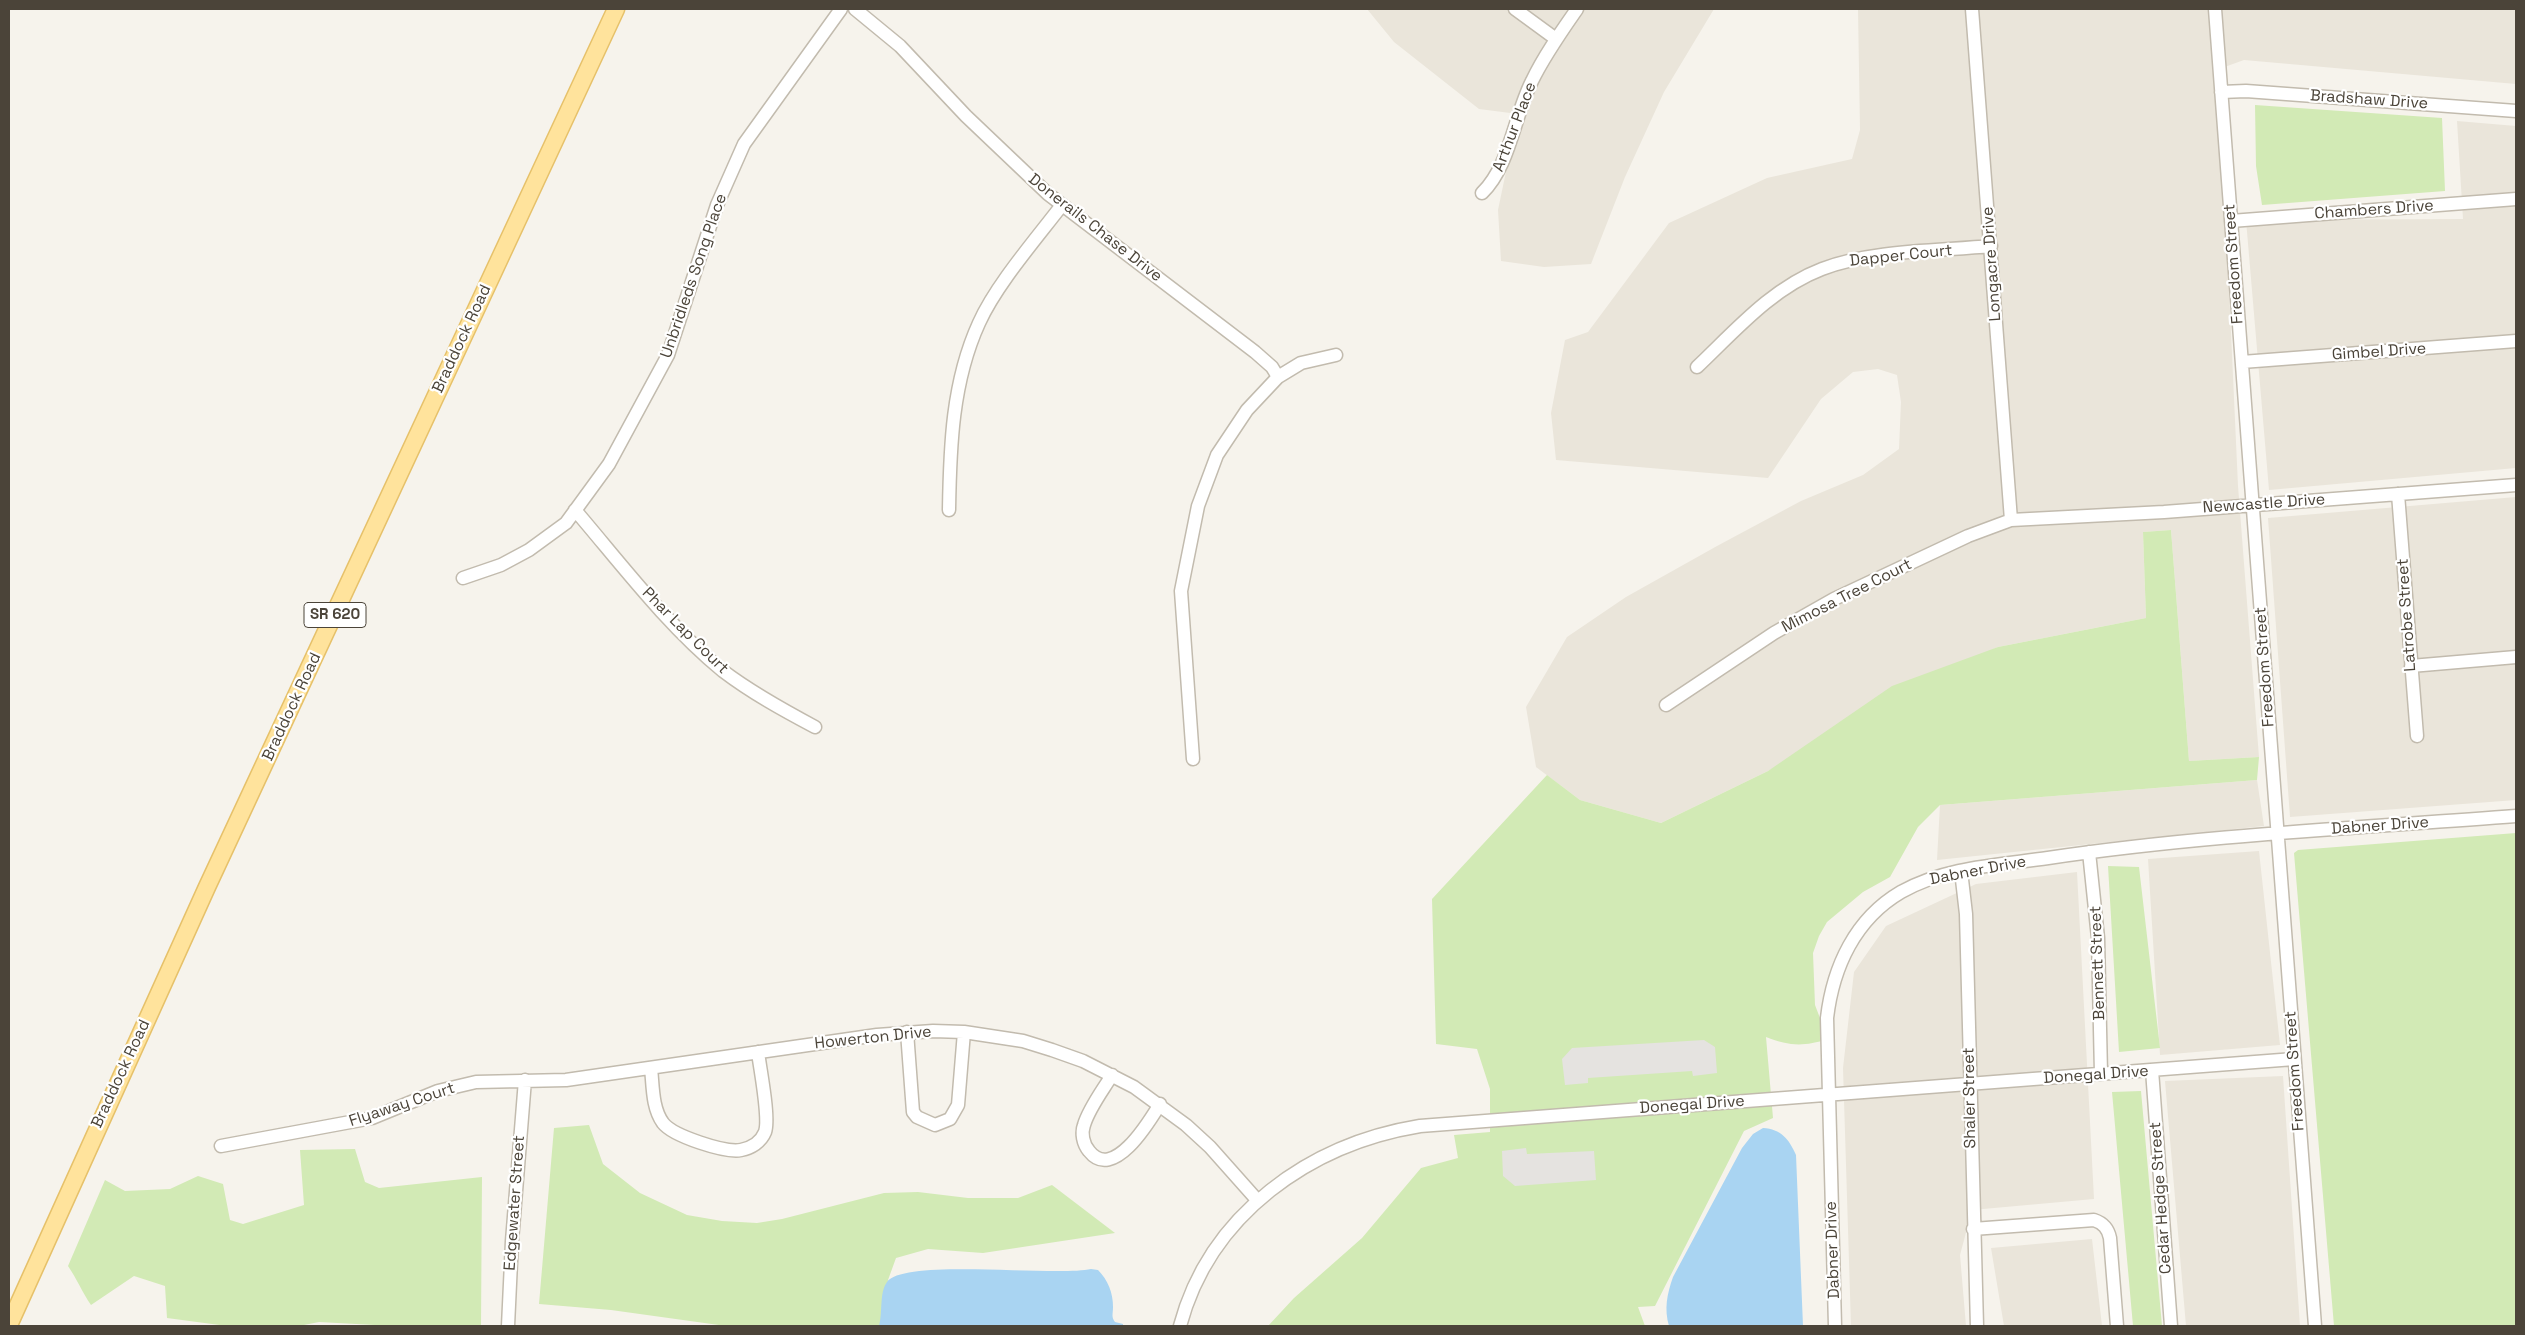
<!DOCTYPE html>
<style>
body{margin:0}
#map{position:relative;width:2525px;height:1335px;overflow:hidden;background:#f6f3ec;font-family:"Space Grotesk",sans-serif}
canvas{display:block}
.frame{position:absolute;inset:0;border:10px solid #4b4439;pointer-events:none}
</style>
<div id="map">
<canvas width="2525" height="1335"></canvas>
<div class="frame"></div>
</div>
<script>
const g = document.querySelector('canvas').getContext('2d');
g.lineJoin = 'round';
function fill(path, color) { g.fillStyle = color; g.fill(path, 'evenodd'); }
function stroke(path, color, width, dash) { g.strokeStyle = color; g.lineWidth = width; g.lineCap = dash ? 'butt' : 'round'; g.setLineDash(dash || []); g.stroke(path); }
function label(font, color, halo, rows, align = 'center') {
  g.font = font + ' "Space Grotesk",sans-serif'; g.lineWidth = 4.5; g.setLineDash([]); g.textBaseline = 'middle'; g.strokeStyle = halo; g.fillStyle = color; for (const [text, x, y, turn = 0] of rows) {
    g.save(); g.translate(x, y); g.rotate((+turn || 0) * Math.PI / 180); g.textAlign = isNaN(turn) ? turn : align; if (halo) g.strokeText(text, 0, 0); g.fillText(text, 0, 0); g.restore();
  }
}
fill(new Path2D(`
 M 1367,9 L 1714,9 L 1664,92 L 1625,177 L 1591,264 L 1544,267 L 1501,261 L 1498,210 L 1518,114 L 1479,109 L 1394,42 Z
 M 1858,9 L 2516,9 L 2516,84 L 2244,60 L 2219,69 L 2238,486 L 2259,757 L 2189,761 L 2171,530 L 2143,532 L 2146,618 L 1998,647 L 1768,771 L 1661,823 L 1580,800 L 1536,767 L 1526,707 L 1567,637 L 1626,597 L 1717,546 L 1801,501 L 1863,475 L 1899,449 L 1901,402 L 1897,375 L 1878,369 L 1853,372 L 1821,399 L 1768,478 L 1556,460 L 1551,413 L 1565,340 L 1588,332 L 1669,223 L 1767,178 L 1852,159 L 1860,130 Z
 M 2457,121 L 2516,126 L 2516,468 L 2269,490 L 2246,220 L 2463,219 Z
 M 2516,497 L 2516,800 L 2290,817 L 2268,518 Z
 M 2257,780 L 2264,826 L 1937,860 L 1940,805 Z
 M 2259,851 L 2280,1045 L 2160,1055 L 2148,859 Z
 M 2077,872 L 2094,1199 L 1972,1210 L 1960,1255 L 1966,1326 L 1851,1326 L 1843,1068 L 1854,972 L 1886,926 L 1976,884 Z
 M 2283,1076 L 2300,1326 L 2186,1326 L 2165,1081 Z
 M 2092,1239 L 2102,1326 L 2004,1326 L 1991,1248 Z`), '#eae5da');
fill(new Path2D(`
 M 2255,105 L 2442,118 L 2445,191 L 2262,205 L 2256,166 Z
 M 2171,530 L 2189,761 L 2259,757 L 2257,780 L 1940,805 L 1918,827 L 1890,877 L 1863,892 L 1827,922 L 1819,936 L 1813,953 L 1815,1005 L 1828,1039 C 1803,1047 1789,1046 1766,1037 L 1773,1118 L 1744,1131 L 1655,1306 L 1638,1307 L 1645,1326 L 1268,1326 L 1294,1298 L 1362,1238 L 1421,1168 L 1458,1158 L 1454,1135 L 1490,1132 L 1490,1089 L 1477,1049 L 1436,1044 L 1432,899 L 1547,775 L 1580,800 L 1661,823 L 1768,771 L 1892,686 L 1998,647 L 2146,618 L 2143,532 Z
 M 2516,833 L 2516,1326 L 2334,1326 L 2294,853 L 2298,850 Z
 M 2108,866 L 2139,867 L 2160,1048 L 2119,1052 Z
 M 2141,1091 L 2162,1326 L 2133,1326 L 2112,1092 Z
 M 589,1125 L 603,1164 L 640,1193 L 687,1215 L 722,1221 L 757,1223 L 782,1219 L 884,1193 L 918,1192 L 968,1198 L 1018,1198 L 1052,1185 L 1115,1233 L 983,1253 L 928,1249 L 896,1258 L 888,1280 L 884,1326 L 726,1326 L 611,1310 L 539,1304 L 554,1128 Z
 M 355,1149 L 365,1182 L 379,1188 L 482,1177 L 481,1326 L 393,1326 L 319,1322 L 299,1326 L 227,1326 L 167,1318 L 165,1286 L 134,1276 L 91,1305 C 82,1292 77,1279 68,1266 L 105,1180 L 125,1191 L 170,1189 L 198,1176 L 223,1184 L 230,1220 L 243,1224 L 304,1205 L 300,1150 Z`), '#d2eab5');
fill(new Path2D(`
 M 1704,1040 L 1715,1047 L 1717,1073 L 1693,1076 L 1692,1071 L 1588,1078 L 1588,1083 L 1565,1085 L 1562,1059 L 1572,1048 Z
 M 1526,1148 L 1527,1154 L 1594,1151 L 1596,1180 L 1515,1186 L 1503,1176 L 1502,1151 Z`), '#e5e3e0');
fill(new Path2D(`
 M 1763,1128 C 1781,1129 1789,1139 1796,1155 L 1803,1326 L 1669,1326 C 1664,1309 1667,1294 1673,1277 L 1742,1148 L 1753,1134 Z
 M 1091,1269 L 1098,1270 C 1108,1280 1113,1293 1113,1307 C 1113,1314 1111,1317 1115,1322 L 1123,1324 L 1123,1326 L 879,1326 C 883,1312 879,1293 887,1282 C 904,1258 1055,1277 1091,1269 Z`), '#a9d4f2');
const minor = new Path2D(`
 M 855,9 L 900,46 L 966,116 L 1048,194 L 1255,352 L 1272,367 L 1278,377
 M 1515,9 L 1556,39
 M 1972,9 L 2011,520
 M 2215,9 L 2315,1326
 M 2221,92 L 2246,91 L 2516,111
 M 1482,193 C 1510,166 1514,116 1532,81 C 1544,56 1561,32 1577,9
 M 2231,221 L 2516,199
 M 2242,362 L 2516,341
 M 1697,367 C 1735,331 1772,288 1822,269 C 1871,250 1938,251 1991,246
 M 2398,494 L 2417,736
 M 575,510 C 622,565 667,625 723,671 C 752,693 783,710 815,727
 M 949,510 C 950,447 952,382 979,323 C 996,285 1036,239 1062,205
 M 463,578 L 501,565 L 529,550 L 566,523 L 609,464 L 668,355 L 717,205 L 744,144 L 841,9
 M 2411,666 L 2516,657
 M 1666,705 L 1774,633 L 1834,599 L 1968,536 L 2011,520 L 2164,512 L 2516,485
 M 1193,759 L 1181,591 L 1198,506 L 1217,455 L 1247,410 L 1278,377 L 1301,363 L 1336,355
 M 2089,852 L 2098,938 L 2101,1074
 M 1961,871 L 1966,914 L 1977,1326
 M 907,1032 L 913,1112 L 917,1117 L 935,1125 L 950,1119 L 958,1105 L 964,1032
 M 651,1068 C 653,1086 652,1108 663,1123 C 673,1136 725,1153 741,1150 C 751,1148 761,1142 765,1132 C 770,1118 760,1069 758,1052
 M 2152,1070 L 2171,1326
 M 1112,1075 C 1103,1090 1089,1108 1084,1125 C 1081,1133 1083,1144 1089,1151 C 1113,1182 1149,1122 1160,1104
 M 221,1146 L 372,1118 L 438,1091 L 476,1082 L 566,1080 L 877,1035 L 933,1031 L 964,1032 L 1023,1041 L 1052,1050 L 1083,1061 L 1134,1087 L 1186,1125 L 1210,1147 L 1258,1201
 M 1973,1229 L 2094,1220 C 2103,1223 2108,1228 2110,1238 L 2117,1326
 M 508,1326 L 512,1241 L 525,1080
 M 1180,1326 C 1210,1214 1310,1144 1420,1126 L 2294,1059
 M 1835,1326 L 1827,1018 C 1833,967 1855,919 1901,892 C 1945,867 1999,865 2048,858 C 2203,835 2360,828 2516,816`);
const major = new Path2D(`
 M 9,1325 L 207,887 L 616,9`);
stroke(minor, '#c2bbae', 15);
stroke(major, '#e6c16a', 19);
stroke(minor, '#fff', 12);
stroke(major, '#ffe39c', 16);
for (const [x, y, w] of [
 [335,615,62]
]) { const box = new Path2D(); box.roundRect(x - w / 2, y - 12.5, w, 25, 4); g.fillStyle = '#fff'; g.fill(box); stroke(box, '#4b4439', 1); }
label('bold 15px', '#4b4439', null, [
 ["SR 620",335,615]
]);
label('16px', '#4b4439', '#fff', [
 ["Bradshaw Drive",2369,100,4],
 ["Arthur Place",1515,127,-69],
 ["Chambers Drive",2374,210,-4],
 ["Donerails Chase Drive",1095,228,38],
 ["Dapper Court",1901,256,-6],
 ["Longacre Drive",1992,264,-94],
 ["Freedom Street",2234,264,-94],
 ["Unbridleds Song Place",694,276,-71],
 ["Braddock Road",462,339,-65],
 ["Gimbel Drive",2379,352,-4],
 ["Newcastle Drive",2264,504,-4],
 ["Mimosa Tree Court",1847,596,-27],
 ["Latrobe Street",2407,615,-94],
 ["Phar Lap Court",685,631,45],
 ["Freedom Street",2265,667,-94],
 ["Braddock Road",292,707,-65],
 ["Dabner Drive",2380,826,-4],
 ["Dabner Drive",1978,871,-11],
 ["Bennett Street",2098,963,-92],
 ["Howerton Drive",873,1038,-6],
 ["Freedom Street",2295,1071,-94],
 ["Braddock Road",121,1074,-65],
 ["Donegal Drive",2096,1075,-4],
 ["Shaler Street",1970,1098,-91],
 ["Flyaway Court",402,1105,-18],
 ["Donegal Drive",1692,1105,-4],
 ["Cedar Hedge Street",2161,1198,-94],
 ["Edgewater Street",515,1203,-86],
 ["Dabner Drive",1833,1250,-92]
]);
</script>
